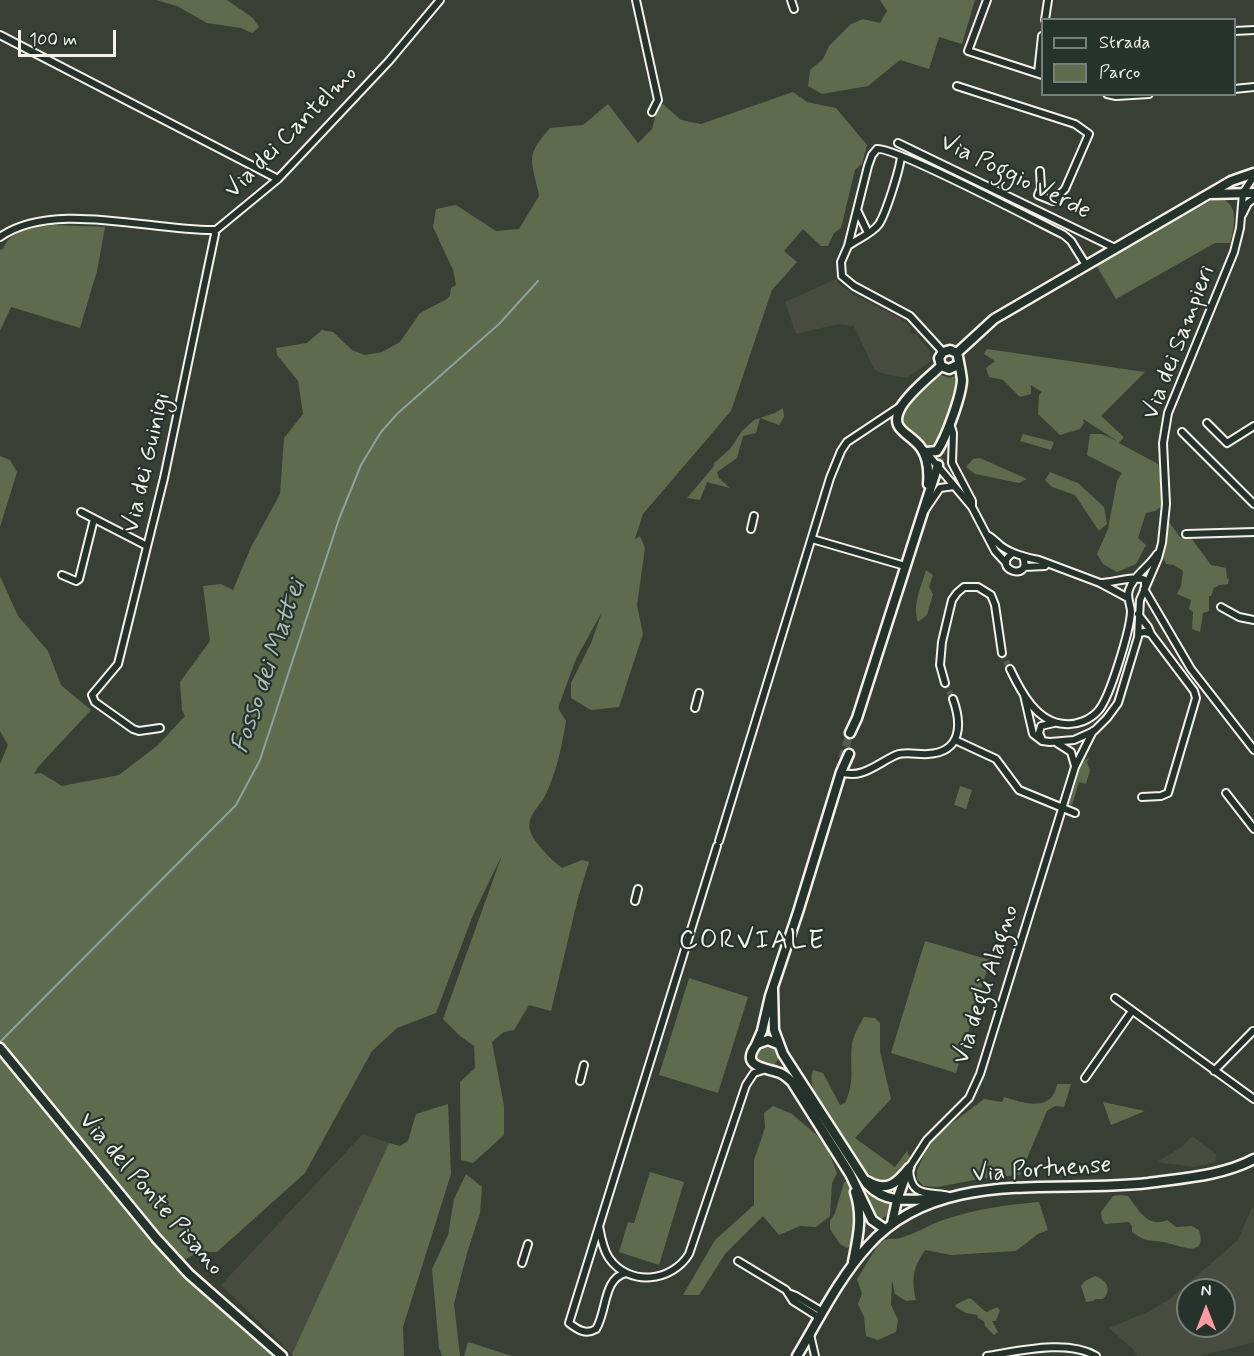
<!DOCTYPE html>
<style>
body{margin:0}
#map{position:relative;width:1254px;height:1356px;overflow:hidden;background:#384036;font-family:Mynerve,sans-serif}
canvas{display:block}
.legend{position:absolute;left:1041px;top:18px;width:195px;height:78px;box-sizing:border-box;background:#26332d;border:2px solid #787f78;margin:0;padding:8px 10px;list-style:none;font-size:18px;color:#f4f1e8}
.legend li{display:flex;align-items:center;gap:12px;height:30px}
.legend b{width:30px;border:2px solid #787f78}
.north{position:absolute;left:1176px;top:1278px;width:60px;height:60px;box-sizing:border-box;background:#26332d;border:2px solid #787f78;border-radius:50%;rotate:0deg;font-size:16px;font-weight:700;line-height:24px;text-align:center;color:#f4f1e8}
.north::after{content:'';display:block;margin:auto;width:21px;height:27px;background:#ff9aa2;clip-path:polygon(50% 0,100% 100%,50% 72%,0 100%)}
.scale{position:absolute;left:18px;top:30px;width:98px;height:27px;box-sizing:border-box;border:3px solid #f4f1e8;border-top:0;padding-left:8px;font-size:18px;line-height:21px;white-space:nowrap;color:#f4f1e8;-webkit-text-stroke:4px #26332d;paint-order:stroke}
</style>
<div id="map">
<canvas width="1254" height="1356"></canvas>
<ul class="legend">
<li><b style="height:8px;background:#26332d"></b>Strada</li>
<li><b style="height:16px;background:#5e6b4c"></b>Parco</li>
</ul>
<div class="north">N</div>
<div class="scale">100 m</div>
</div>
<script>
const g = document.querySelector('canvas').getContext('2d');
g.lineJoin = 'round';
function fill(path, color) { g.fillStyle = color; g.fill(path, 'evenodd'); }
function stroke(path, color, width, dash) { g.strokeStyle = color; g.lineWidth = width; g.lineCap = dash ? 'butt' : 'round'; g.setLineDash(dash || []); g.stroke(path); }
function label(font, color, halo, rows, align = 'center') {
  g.font = font + ' Mynerve,sans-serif'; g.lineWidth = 4.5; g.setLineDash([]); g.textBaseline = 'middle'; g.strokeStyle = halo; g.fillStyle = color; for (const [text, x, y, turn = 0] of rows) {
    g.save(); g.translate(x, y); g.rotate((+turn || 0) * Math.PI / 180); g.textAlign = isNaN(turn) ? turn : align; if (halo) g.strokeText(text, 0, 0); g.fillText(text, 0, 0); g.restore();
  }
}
fill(new Path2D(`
 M 836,279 L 840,285 L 854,295 L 900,318 L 911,328 L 909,332 L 914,335 L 916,333 L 930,352 L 931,361 L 907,378 L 881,373 L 874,369 L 854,326 L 838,324 L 796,334 L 785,302 Z
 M 363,1134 L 389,1143 L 292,1354 L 221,1285 Z
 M 1192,1136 L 1216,1154 L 1215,1162 L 1194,1167 L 1157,1162 L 1182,1147 Z
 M 1254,1208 L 1254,1342 L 1200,1356 L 1137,1356 L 1133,1349 L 1109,1328 L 1150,1311 L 1170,1299 L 1238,1240 L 1251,1209 ZM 1188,1290 L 1224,1290 L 1224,1326 L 1188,1326 Z`), '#484c40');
fill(new Path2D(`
 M 156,0 L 227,0 L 253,18 L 259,27 L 252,33 L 241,28 L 207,23 L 177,6 Z
 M 880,0 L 975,0 L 962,44 L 939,37 L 929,69 L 900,60 L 868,86 L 822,94 L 808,86 L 810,70 L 823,59 L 829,46 L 851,24 L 863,19 L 880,23 L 887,11 Z
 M 793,92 L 807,102 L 836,108 L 867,145 L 862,164 L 855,170 L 841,228 L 834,233 L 828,246 L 821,246 L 803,229 L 784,251 L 797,262 L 772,290 L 731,411 L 643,514 L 635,539 L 640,536 L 645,548 L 637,605 L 643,634 L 619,707 L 591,710 L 571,698 L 571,683 L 591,643 L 602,612 L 576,659 L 558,708 L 566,721 C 562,746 556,774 545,796 C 538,809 525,817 531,833 C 535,844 553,861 562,868 L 582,860 L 589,862 L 578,898 L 551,1011 L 529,1005 L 514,1030 L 504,1032 L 492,1042 L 504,1106 L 504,1135 L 473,1163 L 461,1160 L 460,1082 L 475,1068 L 474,1046 L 460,1036 L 443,1019 L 502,855 L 473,915 L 436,1013 L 397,1028 L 372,1051 L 305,1173 L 217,1252 L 199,1252 L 184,1260 L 169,1258 L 217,1306 L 275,1356 L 0,1356 L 0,764 L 8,745 L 0,731 L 0,576 L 18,616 L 48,651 L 61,685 L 91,710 L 38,767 L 34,774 L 41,773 L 62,786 L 119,775 L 158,745 L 185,716 L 182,710 L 180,682 L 210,641 L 203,586 L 221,584 L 233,590 L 251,547 L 280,494 L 284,438 L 303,414 L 298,381 L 277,355 L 276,348 L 307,343 L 322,330 L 333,332 L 352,350 L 365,355 L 382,352 L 400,342 L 420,313 L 447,299 L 450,295 L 451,288 L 456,285 L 453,270 L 433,227 L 436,209 L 456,205 L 496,231 L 519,229 L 539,196 C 532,160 524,157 550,128 L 583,125 L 608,104 L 638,143 L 652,129 L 658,106 L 663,104 L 681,120 L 701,124 Z
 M 1216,198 C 1240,199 1235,227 1230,243 L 1215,243 L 1116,299 L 1096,265 Z
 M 53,225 L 105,227 L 97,271 L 80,328 L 11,307 L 0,331 L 0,250 L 3,249 C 12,228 32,228 53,225 Z
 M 987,349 L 1145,372 L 1101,416 L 1124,437 L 1119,443 L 1158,464 L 1161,482 L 1161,507 L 1155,511 L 1146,513 L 1138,538 L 1146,545 L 1136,564 L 1117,572 L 1103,564 L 1097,554 L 1108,529 L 1117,481 L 1122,473 L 1087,455 L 1090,434 L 1102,434 L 1117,441 L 1083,419 L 1084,423 L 1080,429 L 1060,435 L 1038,414 L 1039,395 L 1042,392 L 1031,385 L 1031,394 L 1020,397 L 1003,380 L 989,377 L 986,368 L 995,361 L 984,354 Z
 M 941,375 L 949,378 L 955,376 L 957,379 L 940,443 L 938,447 L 929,448 L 918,435 L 905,426 L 902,417 L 904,409 Z
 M 783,408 L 784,417 L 779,425 L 760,418 L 756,433 L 743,436 L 737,458 L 717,472 L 719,478 L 730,488 L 707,482 L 700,500 L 687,498 L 714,466 L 714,463 L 730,449 L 742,431 L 754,420 L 775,413 Z
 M 1023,434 L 1054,442 L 1051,450 L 1020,441 Z
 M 0,456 L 10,460 L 17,472 L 0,527 Z
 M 980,458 L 1027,479 L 1019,483 L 975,474 L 966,467 L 973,459 Z
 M 1050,472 L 1078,483 L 1104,507 L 1107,524 L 1099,531 L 1075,495 L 1052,487 L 1045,480 Z
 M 1169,522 L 1180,537 L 1191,538 L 1211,565 L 1226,568 L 1227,578 L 1229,579 L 1228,584 L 1219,585 L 1214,588 L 1211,596 L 1209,596 L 1209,611 L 1203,613 L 1200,632 L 1192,629 L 1193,612 L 1189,609 L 1191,600 L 1177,594 L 1181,586 L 1183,571 L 1174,565 L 1166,564 L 1163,557 Z
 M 926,570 L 933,575 L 929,587 L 933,594 L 927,615 L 918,622 C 912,605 921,587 926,570 Z
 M 1089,758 L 1087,762 L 1090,770 L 1086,784 L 1079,782 L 1072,805 L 1069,804 L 1082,762 Z
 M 960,786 L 972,790 L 966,809 L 954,805 Z
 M 925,941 L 990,960 L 956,1073 L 891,1053 Z
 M 689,978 L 748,997 L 718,1093 L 659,1075 Z
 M 864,1017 L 875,1018 L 880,1023 L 880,1051 L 891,1099 L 855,1138 L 895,1167 L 907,1151 L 910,1158 C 902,1168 894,1184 879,1181 C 864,1178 817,1103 813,1088 C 811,1083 811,1075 813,1070 L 823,1073 L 840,1105 L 845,1103 C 856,1079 849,1067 852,1044 C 854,1034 859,1026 864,1017 Z
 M757 1055a11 11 0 1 1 22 0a11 11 0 1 1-22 0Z
 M 1057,1084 L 1071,1084 L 1064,1107 L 1055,1106 L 1047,1111 L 1020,1175 L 985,1178 L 937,1187 L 923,1186 L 917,1179 L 917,1171 L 931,1139 L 984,1099 L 1002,1102 L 1004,1097 C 1024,1103 1052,1113 1057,1084 Z
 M 1103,1102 L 1145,1111 L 1111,1125 Z
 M 448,1104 L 451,1174 L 403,1327 L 404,1356 L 293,1356 L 292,1354 L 389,1143 L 400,1146 L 408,1141 L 416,1114 Z
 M 773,1106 L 792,1114 L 825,1142 L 837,1173 L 832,1183 L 830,1216 L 816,1227 L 800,1226 L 779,1235 L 763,1216 L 725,1254 L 699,1295 L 683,1295 L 715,1240 L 754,1205 L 754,1160 L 765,1128 L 764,1113 Z
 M 650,1172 L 684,1182 L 659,1265 L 619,1252 L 628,1222 L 634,1223 Z
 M 466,1174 L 482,1187 L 480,1213 L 467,1253 L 454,1304 L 460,1356 L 442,1356 L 439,1348 L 432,1269 L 448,1235 L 454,1199 Z
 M 844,1182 L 849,1182 L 855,1207 L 854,1243 L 847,1248 L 840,1244 L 830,1229 L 830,1221 L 835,1213 Z
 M 861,1184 L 872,1194 L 890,1204 L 891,1213 L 878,1221 L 875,1221 Z
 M 1120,1195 L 1128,1196 C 1138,1209 1148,1229 1167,1220 L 1176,1227 L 1192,1226 L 1199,1230 C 1208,1261 1177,1244 1163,1242 C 1146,1239 1148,1243 1132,1232 L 1132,1226 L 1129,1222 L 1105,1224 L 1102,1220 L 1101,1212 L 1113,1196 Z
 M 1039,1202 L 1048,1230 L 1038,1234 L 1016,1251 L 951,1255 L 925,1250 C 913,1268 911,1279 916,1300 L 906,1301 L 895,1294 L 892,1280 L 891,1305 L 898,1320 L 896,1332 L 878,1340 L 866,1336 L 864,1317 L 858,1304 L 862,1294 L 857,1279 C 864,1270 875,1246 883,1241 C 889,1237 894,1240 900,1238 C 915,1234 929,1225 943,1220 C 976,1209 1005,1205 1039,1202 Z
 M 1095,1276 C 1106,1280 1113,1289 1103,1299 L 1095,1299 L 1093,1301 L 1086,1302 L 1081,1286 L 1085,1281 Z
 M 969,1298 C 977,1302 979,1308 987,1312 L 997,1307 L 1000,1310 L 996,1321 L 992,1321 L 998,1332 L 994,1335 L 985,1326 L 984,1321 L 978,1318 L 977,1315 L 966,1313 L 956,1307 L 955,1305 Z
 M 468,1342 L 512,1356 L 464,1356 Z`), '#5e6b4c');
stroke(new Path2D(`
 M 0,1042 L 236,805 L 260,760 L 339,519 L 361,465 L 381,432 L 398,413 L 499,324 L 538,281`), '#8da19f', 2);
stroke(new Path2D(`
 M 1002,653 L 1010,669
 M 945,683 L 953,699`), '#545b51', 6, [6, 3]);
stroke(new Path2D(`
 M 938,465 L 944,442
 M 842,758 L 850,733`), '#545b51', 8, [8, 4]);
const street = new Path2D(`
 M 636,0 L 658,100 L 652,112
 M 791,0 L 794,9
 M 987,0 L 968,51 L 1042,75
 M 1045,20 L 1048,0
 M 1234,31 L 1254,30
 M 0,35 L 278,179
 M 1038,73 L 1042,36
 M 957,86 L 1075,124 L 1089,134 L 1065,189 L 1053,201 L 1038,195 L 1041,188 L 1040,171
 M 1234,89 L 1254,87
 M 1107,94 L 1116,96 L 1149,94
 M 898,143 L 1115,248
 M 858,212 L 868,233
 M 1242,215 L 1248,203 L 1254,199
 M 0,237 C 53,199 155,232 216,230 L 278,179 L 389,61 L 440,0
 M 848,246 C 857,239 872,234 879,224 C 886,213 900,169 901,156
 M 943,352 L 910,316 L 854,286 L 842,276 L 841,262 L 848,246 L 868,166 L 872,155 L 877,149 C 893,146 1038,222 1064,235 L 1071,241 L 1086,265
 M 950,423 L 953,433 L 952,463 L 972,501 L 972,506
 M 1207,423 L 1227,443 L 1254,426
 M 1182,432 L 1254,504
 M 924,450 L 972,507 L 995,551 L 1006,563
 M 81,512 L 147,546
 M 923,513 L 940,488 L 954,486
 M 751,529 L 754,516
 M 1186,534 L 1254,532
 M 989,536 C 994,539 996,542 1001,546 C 1010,553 1027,558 1039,560 L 1100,583 L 1128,598
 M 812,539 L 905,566
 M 1013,553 C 989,569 1033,583 1023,557
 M 1024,567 L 1045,566
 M 62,575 L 76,581 L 79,579 L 94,519
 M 1100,583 C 1112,583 1136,575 1145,580 L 1145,586
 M 1144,589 L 1191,669 L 1254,750
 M 1221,607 L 1239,617 L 1254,620
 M 1138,614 L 1148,627 L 1151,634 L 1145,632 L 1139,633
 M 1010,669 C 1021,692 1037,723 1065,724 C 1077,725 1090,720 1098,711 C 1110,698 1130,630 1131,612 C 1131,604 1126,598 1129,590 C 1133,576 1149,567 1157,554
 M 945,683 L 940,665 L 942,642 L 952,600 L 957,593 L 964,587 L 978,587 L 991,595 L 995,605 L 1002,653
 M 1024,695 L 1033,734 L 1042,741 L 1050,742 L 1074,740 L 1094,731 L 1107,718 L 1118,703 L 1138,637 L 1140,600 L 1158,558 L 1162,543 L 1166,504 L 1163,443 L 1168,413 L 1234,252 L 1240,228 L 1243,193 L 1254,176
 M 695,708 L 699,693
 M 160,728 L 139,731 L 133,729 L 95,702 L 92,695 L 118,664 L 164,478 L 215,234 L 214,230
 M 955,740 L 996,759 L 1019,790 L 1075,813
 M 1042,740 L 1039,733 L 1041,726 L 1054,723
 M 1057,743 L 1071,752 L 1075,766
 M 841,772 C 861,780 878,763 896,755 C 906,751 918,755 928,754 C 962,752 962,724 953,699
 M 1226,793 L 1254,829
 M 1142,797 L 1161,796 L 1168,793 L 1196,698 L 1194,691 L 1151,634
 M 719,841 L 830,478 L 841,451 L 847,442 L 901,406
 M 635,901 L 638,889
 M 1115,998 L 1254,1099
 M 1214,1071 L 1253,1031
 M 1085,1078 L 1132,1011
 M 580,1081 L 584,1065
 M 953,1197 C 931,1190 910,1201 909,1168 L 927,1140 L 969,1098 L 980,1074 L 1075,767 L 1093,731
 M 599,1226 C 601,1237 603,1249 609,1258 C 629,1287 672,1282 689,1254 L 746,1085 L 754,1073 L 763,1070
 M 738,1261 L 786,1290 L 793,1301 L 820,1318
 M 522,1263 L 528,1244
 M 626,1273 C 603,1278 607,1312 596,1329 C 586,1335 578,1330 569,1323 L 717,846
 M 788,1293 L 796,1296 L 823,1312
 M 810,1334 L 815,1356
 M 987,1356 C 1019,1351 1068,1339 1096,1356`);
const secondary = new Path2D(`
 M 1209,194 L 1254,193
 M 957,353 L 994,319 L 1231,181 L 1254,173
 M 941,366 L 939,358 L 943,352 L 950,350 L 957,353
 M 941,366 L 949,369 L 958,365
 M 927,452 L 937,451 C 946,438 961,397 962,380 C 962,378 958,355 957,353
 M 928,484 C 929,472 928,458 921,448 C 910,432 888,431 901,407 C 909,393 929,377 941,366
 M 850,733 L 857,718 L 938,465
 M 773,989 L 774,1030 L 783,1054 L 867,1184 C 886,1205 912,1200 936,1198
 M 778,1044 L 768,1040 L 757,1044 C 738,1068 768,1068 780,1073 C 785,1075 788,1078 792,1082 L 850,1174 L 872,1220 L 885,1229
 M 755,1047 L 762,1031 L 770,996 L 798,912 L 841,772 L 849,754
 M 0,1048 L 156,1238 L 189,1274 L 282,1356
 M 867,1181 C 887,1193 897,1183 909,1168
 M 892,1223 L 897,1200 L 906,1175
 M 853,1262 C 858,1237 863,1217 855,1192
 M 797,1356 C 819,1319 839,1278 868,1246 C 938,1167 1056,1194 1148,1183 C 1183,1178 1222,1176 1254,1159`);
stroke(street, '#f4f1e8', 10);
stroke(secondary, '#f4f1e8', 13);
stroke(street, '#26332d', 6);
stroke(secondary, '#26332d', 8);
label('24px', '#f4f1e8', '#26332d', [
 ["Via dei Cantelmo",292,133,-45],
 ["Via Poggio Verde",1015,178,26],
 ["Via dei Sampieri",1180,343,-69],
 ["Via dei Guinigi",148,463,-77],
 ["Via degli Alagno",987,985,-72],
 ["Via Portuense",1042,1171,-4],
 ["Via del Ponte Pisano",150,1195,49]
]);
label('italic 26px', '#afbcb7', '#26332d', [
 ["Fosso dei Mattei",270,667,-71]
]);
g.letterSpacing = '1.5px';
label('27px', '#f4f1e8', '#26332d', [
 ["CORVIALE",752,942]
]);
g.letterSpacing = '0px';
</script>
